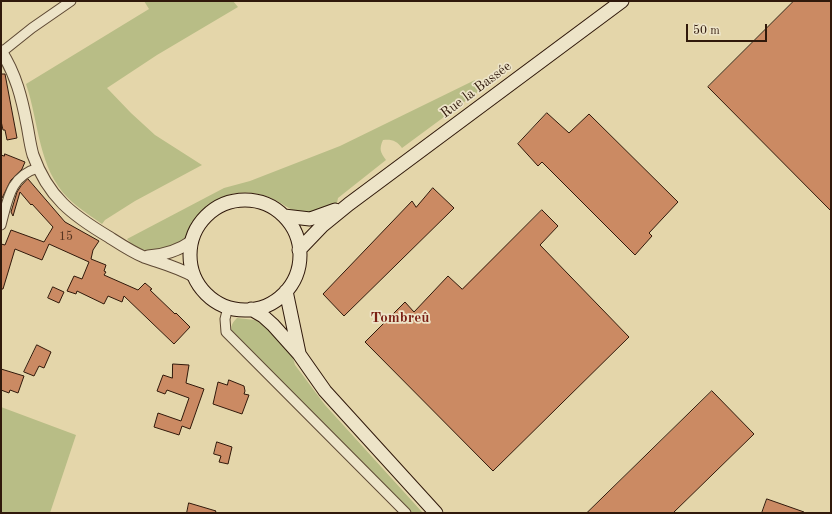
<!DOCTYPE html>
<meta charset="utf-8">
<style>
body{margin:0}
#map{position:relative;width:832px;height:514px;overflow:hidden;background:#e4d6aa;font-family:"Old Standard TT",serif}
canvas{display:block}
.frame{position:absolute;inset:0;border:2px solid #30190b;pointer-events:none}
.scale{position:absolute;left:686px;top:24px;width:81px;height:18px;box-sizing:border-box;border:2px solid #30190b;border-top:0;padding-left:5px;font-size:12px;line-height:14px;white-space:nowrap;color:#30190b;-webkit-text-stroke:3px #ede4c8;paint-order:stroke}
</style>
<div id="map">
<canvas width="832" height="514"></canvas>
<div class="frame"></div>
<div class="scale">50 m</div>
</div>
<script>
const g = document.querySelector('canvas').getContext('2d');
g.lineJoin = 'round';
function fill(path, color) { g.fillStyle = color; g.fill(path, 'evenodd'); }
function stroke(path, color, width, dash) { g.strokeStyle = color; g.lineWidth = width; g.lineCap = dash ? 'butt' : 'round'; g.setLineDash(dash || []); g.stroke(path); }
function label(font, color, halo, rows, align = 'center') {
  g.font = font + ' "Old Standard TT",serif'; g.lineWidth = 3.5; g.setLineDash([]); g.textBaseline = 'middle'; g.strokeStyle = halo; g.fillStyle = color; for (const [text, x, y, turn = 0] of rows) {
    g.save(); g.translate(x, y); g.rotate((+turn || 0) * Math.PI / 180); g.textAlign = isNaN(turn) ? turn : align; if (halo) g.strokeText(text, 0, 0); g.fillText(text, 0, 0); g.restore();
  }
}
fill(new Path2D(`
 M 144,1 L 233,1 L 238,7 L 157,55 L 107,88 L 131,113 L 155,135 L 202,165 L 135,201 L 105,220 L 102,224 C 91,216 78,208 68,198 C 38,168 39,122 26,84 L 149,9 Z
 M 475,80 L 482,89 L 402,148 C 397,141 392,139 383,140 C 379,149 380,152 386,160 L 338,198 L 337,203 C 331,206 324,212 318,213 C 297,218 290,207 273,199 C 260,192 239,190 225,196 C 214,200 201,210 194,221 C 191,227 189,235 185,240 C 181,244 177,245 171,247 C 167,248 162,251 157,251 C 146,252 133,247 127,239 L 224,188 L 250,181 L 340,146 Z
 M 237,318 L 255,320 L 263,324 L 292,354 L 295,365 L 325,405 L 423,513 L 411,513 L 232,332 C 230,326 233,322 237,318 Z
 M 1,407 L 76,435 L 50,513 L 1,513 Z`), '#b8bd86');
const building = new Path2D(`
 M 794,1 L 831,1 L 831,211 L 708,87 Z
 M 1,74 L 5,74 L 17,138 L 7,140 L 5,130 L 3,130 L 1,121 Z
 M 547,113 L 569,133 L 589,114 L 678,202 L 649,233 L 652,236 L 635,255 L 542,162 L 538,166 L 518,144 Z
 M 5,154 L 25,162 L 22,169 L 11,180 L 2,198 L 1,196 L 1,155 L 4,156 Z
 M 28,179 L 65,222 L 99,241 L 93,250 L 91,259 L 106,265 L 104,271 L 106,272 L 104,275 L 138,290 L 145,283 L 152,289 L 150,290 L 175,314 L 176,313 L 190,327 L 174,344 L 124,296 L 122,302 L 108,296 L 104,304 L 77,291 L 76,294 L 67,291 L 74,276 L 82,279 L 89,262 L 49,244 L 42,260 L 15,249 L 3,289 L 1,289 L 1,244 L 5,245 L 11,230 L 44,242 L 53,227 L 32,204 L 31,205 L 20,192 L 13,216 L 11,212 L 17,192 L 21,186 Z
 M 433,188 L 454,208 L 344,316 L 323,294 L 412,201 L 416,207 Z
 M 542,210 L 558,226 L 540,245 L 629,337 L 493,471 L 365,342 L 405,302 L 414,312 L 448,276 L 462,289 Z
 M 53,287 L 64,292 L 59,303 L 48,298 Z
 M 37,345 L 51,352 L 44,368 L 39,366 L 34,376 L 24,372 Z
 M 173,364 L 189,365 L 186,383 L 204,389 L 190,429 L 182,426 L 179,435 L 154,427 L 158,413 L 181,421 L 189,398 L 167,390 L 165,394 L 157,391 L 163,375 L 172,378 Z
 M 1,369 L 24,376 L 18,393 L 10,390 L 9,393 L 1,390 Z
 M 229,380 L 244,386 L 245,391 L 244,394 L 249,395 L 242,414 L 213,404 L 218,382 L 227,385 Z
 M 712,391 L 754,434 L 673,513 L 587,513 Z
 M 217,442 L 232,447 L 228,464 L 219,462 L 221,456 L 214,454 Z
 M 767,499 L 804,512 L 804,513 L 762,513 Z
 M 189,503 L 216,511 L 215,513 L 187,513 Z`);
fill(building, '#cb8a63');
stroke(building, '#30190b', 1);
const minor = new Path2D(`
 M 2,52 L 32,28 L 71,1
 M 1,225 C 8,199 10,176 38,168
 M 228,307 L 225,319 L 226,332 L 406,513`);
const tertiary = new Path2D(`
 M 1,51 C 16,74 22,99 27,125 C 29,135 30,145 33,155 C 48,197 72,215 109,237 C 120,244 132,252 144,257 C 161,263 178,267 195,277
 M 148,256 C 165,255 178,251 192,241`);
const secondary = new Path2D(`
 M190 255a55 55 0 1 1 110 0a55 55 0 1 1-110 0Z
 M 284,216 L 310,219 L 335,210
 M 299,250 L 322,226 L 349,204 L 622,1
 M 286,291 L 299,353
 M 251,309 L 263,316 L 273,325 L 299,354 L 325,391 L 436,513`);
stroke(minor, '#5d4833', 11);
stroke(tertiary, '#5d4833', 13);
stroke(secondary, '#30190b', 15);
stroke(minor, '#ede4c8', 9);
stroke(tertiary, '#ede4c8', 11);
stroke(secondary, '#ede4c8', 13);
label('12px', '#573521', null, [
 ["15",66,237]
]);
label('14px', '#30190b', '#ede4c8', [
 ["Rue la Bassée",476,90,-37]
]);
label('bold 15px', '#7a1f14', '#ede4c8', [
 ["Tombreû",400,318]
]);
</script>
